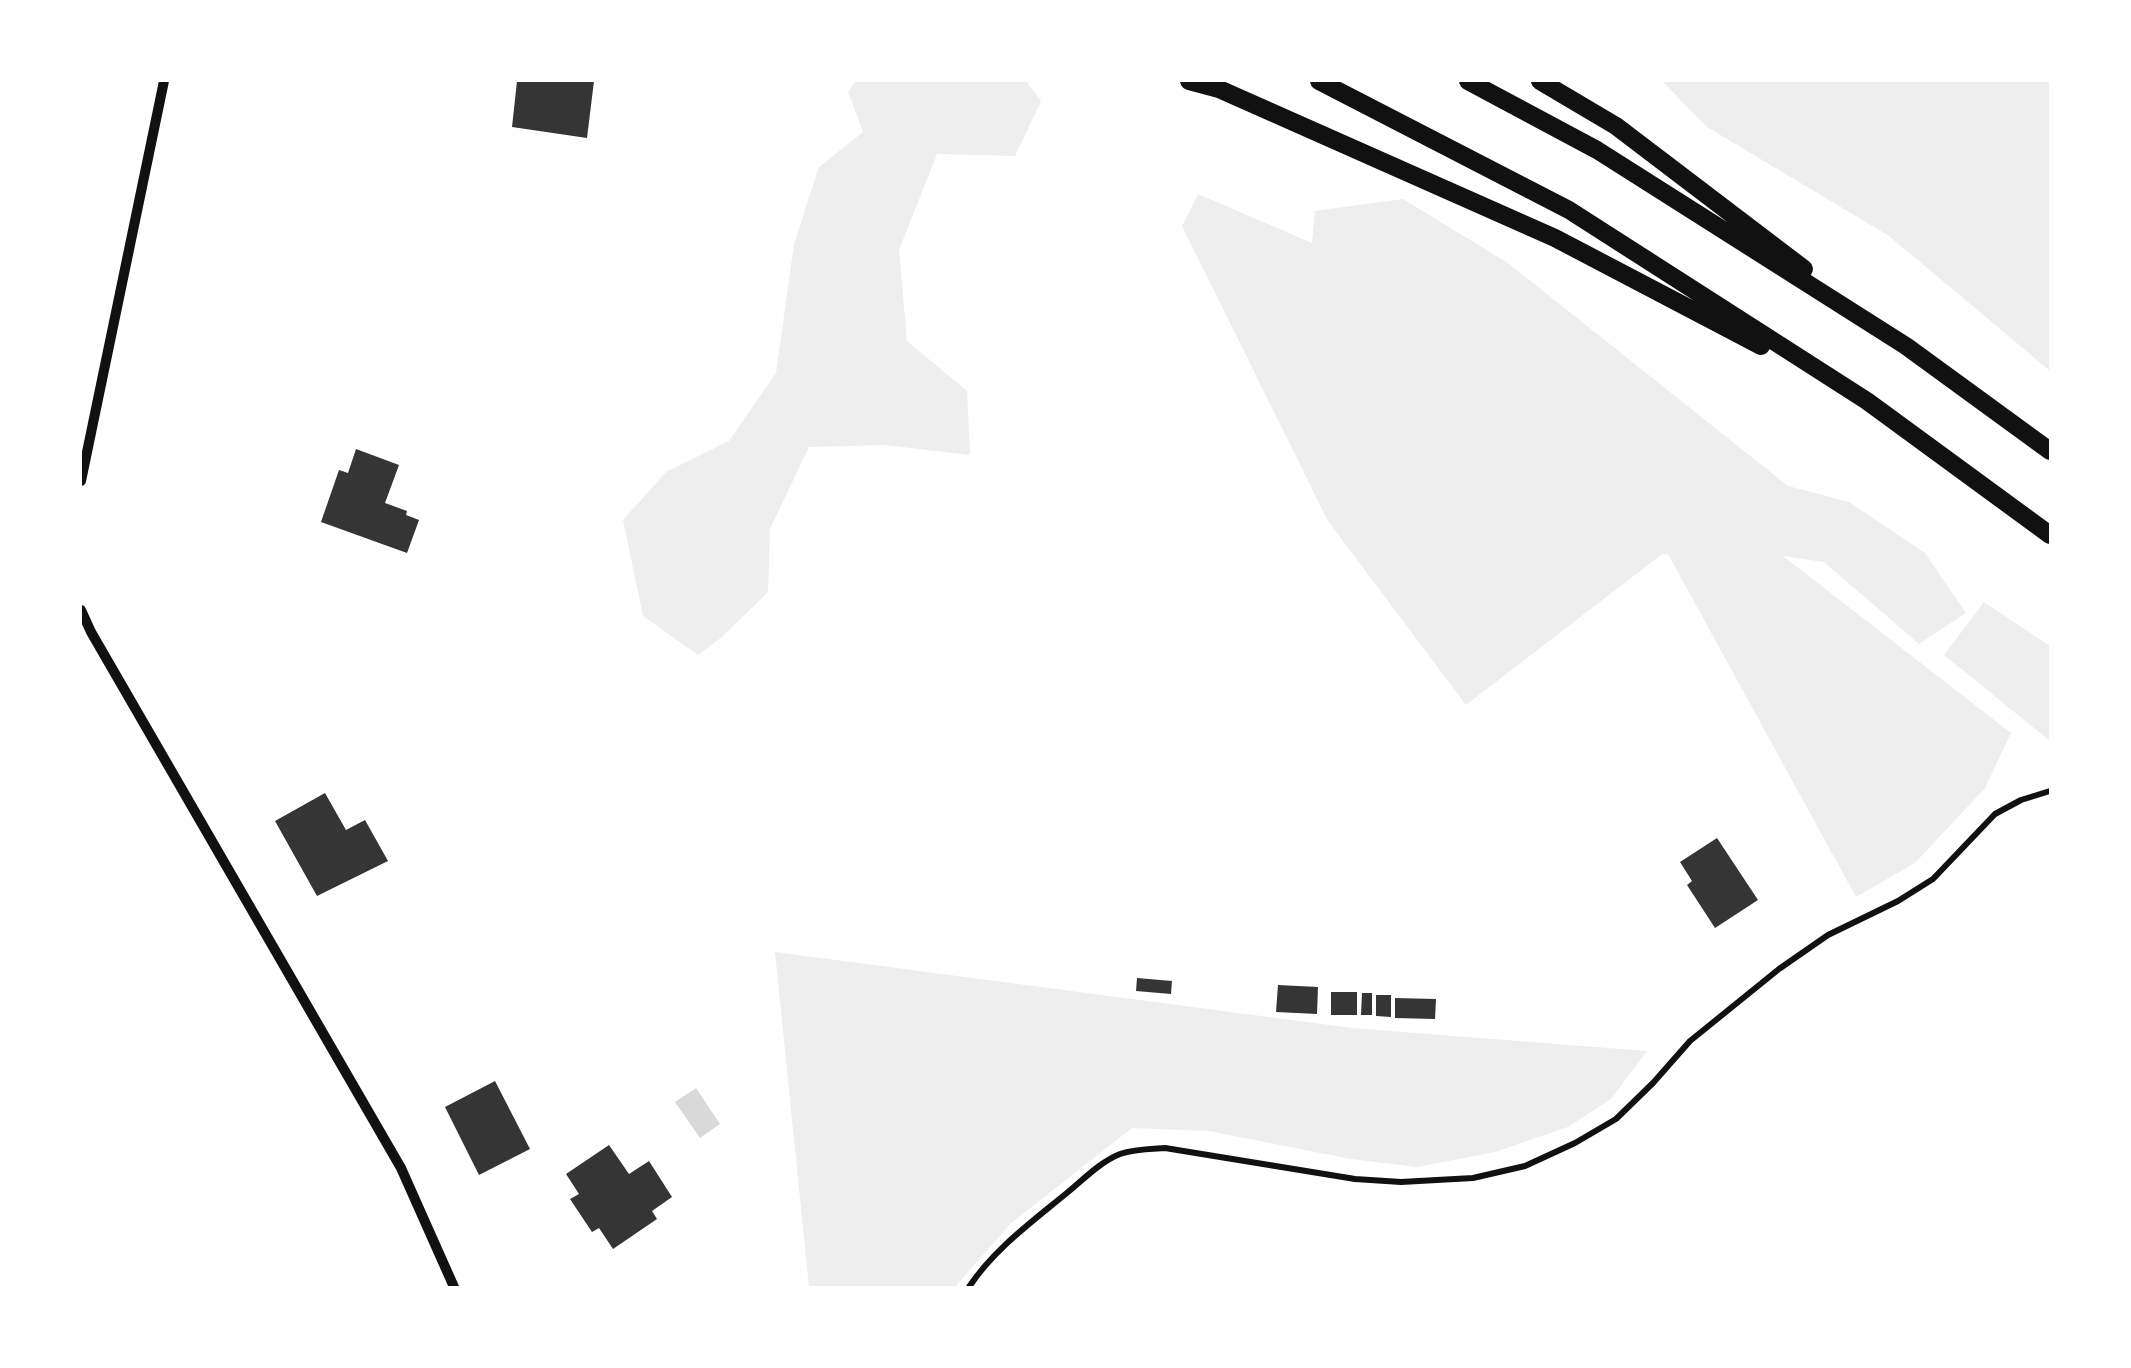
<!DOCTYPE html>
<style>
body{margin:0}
#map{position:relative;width:2131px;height:1368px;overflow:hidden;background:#fff;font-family:"Sofia Sans Condensed",sans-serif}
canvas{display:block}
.frame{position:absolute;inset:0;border:82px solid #fff;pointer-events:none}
</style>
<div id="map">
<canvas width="2131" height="1368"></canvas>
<div class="frame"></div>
</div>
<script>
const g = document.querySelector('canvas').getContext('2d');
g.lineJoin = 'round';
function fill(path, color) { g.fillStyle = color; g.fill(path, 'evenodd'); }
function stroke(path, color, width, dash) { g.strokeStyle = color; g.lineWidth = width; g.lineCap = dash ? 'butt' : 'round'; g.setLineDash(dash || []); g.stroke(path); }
fill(new Path2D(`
 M 855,81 L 1026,81 L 1041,101 L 1015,156 L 937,154 L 899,250 L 907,341 L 967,391 L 970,455 L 885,445 L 809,447 L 770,529 L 768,592 L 722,637 L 698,655 L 643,616 L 623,520 L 666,472 L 729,441 L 776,373 L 794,244 L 819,167 L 863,132 L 848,92 Z
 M 1662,81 L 2050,81 L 2050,371 L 1889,236 L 1707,127 Z
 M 1198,194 L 1312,243 L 1315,211 L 1403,199 L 1508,263 L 1788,486 L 1849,502 L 1925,553 L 1966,613 L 1919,644 L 1824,562 L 1783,556 L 2011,733 L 1985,788 L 1915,863 L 1856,897 L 1668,554 L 1661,555 L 1466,705 L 1328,521 L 1182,226 Z
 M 1984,602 L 2050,646 L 2050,741 L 1944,655 Z
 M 775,952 L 1352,1028 L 1647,1051 L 1611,1099 L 1568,1127 L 1495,1152 L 1417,1167 L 1351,1159 L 1209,1131 L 1132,1128 L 1010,1224 L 955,1287 L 809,1287 Z`), '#eee');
fill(new Path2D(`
 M 696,1088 L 720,1124 L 700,1138 L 675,1102 Z`), '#d9d9d9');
fill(new Path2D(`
 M 517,81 L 594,81 L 587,138 L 512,127 Z
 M 356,449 L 399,465 L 385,503 L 407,511 L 406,515 L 419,520 L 407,553 L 321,522 L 339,470 L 348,473 Z
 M 325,793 L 346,830 L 365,820 L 388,861 L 317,896 L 275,821 Z
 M 1717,838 L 1758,900 L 1715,928 L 1687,885 L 1692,881 L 1680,862 Z
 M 1137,978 L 1172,981 L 1171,994 L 1136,991 Z
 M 1278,985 L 1318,987 L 1317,1014 L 1276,1012 Z
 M 1331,992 L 1357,992 L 1357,1015 L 1331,1015 Z
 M 1362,993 L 1372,993 L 1372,1015 L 1361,1015 Z
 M 1376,995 L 1391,995 L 1391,1017 L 1376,1016 Z
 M 1395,998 L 1436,999 L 1435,1019 L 1395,1018 Z
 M 495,1081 L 530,1149 L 479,1175 L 445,1107 Z
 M 609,1145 L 629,1174 L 649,1161 L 672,1197 L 652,1211 L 657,1219 L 613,1249 L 599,1228 L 592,1232 L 570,1199 L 579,1194 L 566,1174 Z`), '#353535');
stroke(new Path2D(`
 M 969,1287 C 994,1249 1033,1221 1068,1192 C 1084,1179 1100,1162 1120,1154 C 1134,1149 1150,1149 1165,1148 L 1355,1179 L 1401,1182 L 1473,1178 L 1525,1166 L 1575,1143 L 1616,1119 L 1653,1083 L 1690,1041 L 1779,969 L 1828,935 L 1898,901 L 1933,879 L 1995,814 L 2021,800 L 2050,791`), '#111', 6);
stroke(new Path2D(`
 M 81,481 L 164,81
 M 81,610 L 91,632 L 401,1168 L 454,1287`), '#111', 10);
stroke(new Path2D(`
 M 1189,81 L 1219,89 L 1555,238 L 1761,346
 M 1319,81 L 1569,210 L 1867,401 L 2050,535
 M 1468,81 L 1597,150 L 1906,346 L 2050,451
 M 1540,81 L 1616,126 L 1804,269`), '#111', 18);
</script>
